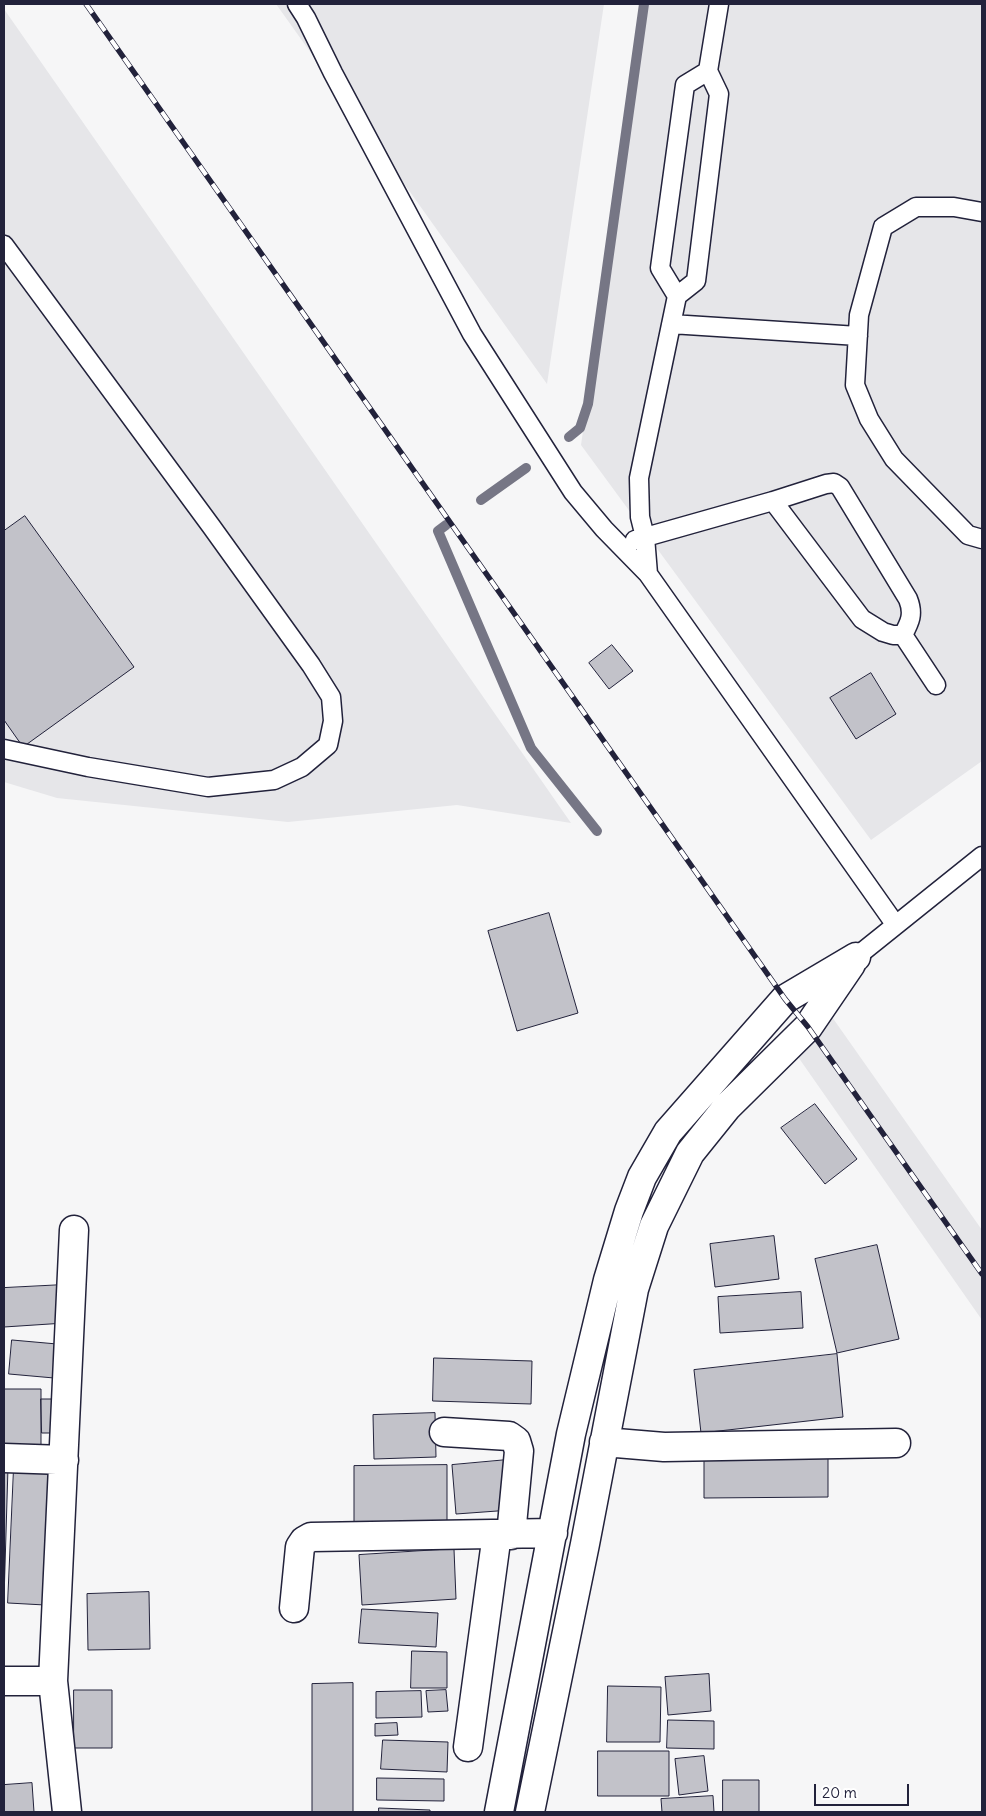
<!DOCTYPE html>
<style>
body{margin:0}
#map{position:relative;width:986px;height:1816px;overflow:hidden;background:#f6f6f7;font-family:Delius,sans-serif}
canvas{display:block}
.frame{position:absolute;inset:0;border:5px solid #22223b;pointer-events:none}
.scale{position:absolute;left:814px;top:1784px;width:95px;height:22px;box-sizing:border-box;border:2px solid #22223b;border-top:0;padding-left:6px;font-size:15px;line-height:18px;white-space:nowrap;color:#22223b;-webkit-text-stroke:4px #fff;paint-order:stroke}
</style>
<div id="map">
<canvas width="986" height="1816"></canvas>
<div class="frame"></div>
<div class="scale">20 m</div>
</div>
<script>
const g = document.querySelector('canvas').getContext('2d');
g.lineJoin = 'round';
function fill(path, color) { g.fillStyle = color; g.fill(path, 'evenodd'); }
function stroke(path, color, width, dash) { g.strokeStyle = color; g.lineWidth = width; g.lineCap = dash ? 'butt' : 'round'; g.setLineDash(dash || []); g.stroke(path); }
fill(new Path2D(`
 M 276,4 L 604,4 L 547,384 Z
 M 644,4 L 982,4 L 982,761 L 871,840 L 581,445 Z
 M 4,9 L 571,823 L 457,805 L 288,822 L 57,798 L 4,782 Z
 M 832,1017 L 982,1230 L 982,1320 L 796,1054 Z`), '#e6e6e9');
stroke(new Path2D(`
 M 569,437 L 580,428 L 588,404 L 644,4
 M 481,500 L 526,468
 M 446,525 L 438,531 L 531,748 L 597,831`), '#767685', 10);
const building = new Path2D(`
 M 25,516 L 134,667 L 23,747 L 4,720 L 4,531 Z
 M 612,645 L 633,671 L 609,689 L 589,663 Z
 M 871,673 L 896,714 L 856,739 L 830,698 Z
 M 549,913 L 578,1013 L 517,1031 L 488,931 Z
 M 815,1104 L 857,1159 L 825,1184 L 781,1128 Z
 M 774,1236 L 779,1279 L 715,1287 L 710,1244 Z
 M 877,1245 L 899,1339 L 837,1353 L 815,1259 Z
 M 63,1285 L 65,1323 L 4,1327 L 4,1288 Z
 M 801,1292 L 803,1328 L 720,1333 L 718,1297 Z
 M 12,1340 L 57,1344 L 54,1378 L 9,1374 Z
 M 837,1354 L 843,1417 L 701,1433 L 694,1370 Z
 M 434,1358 L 532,1361 L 531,1404 L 433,1401 Z
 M 4,1389 L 41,1389 L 41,1446 L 4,1447 Z
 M 41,1399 L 64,1399 L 64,1433 L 42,1433 Z
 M 435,1413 L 436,1457 L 374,1459 L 373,1415 Z
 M 828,1451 L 828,1497 L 704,1498 L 704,1452 Z
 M 507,1460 L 511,1510 L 456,1514 L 452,1465 Z
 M 447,1465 L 447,1523 L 354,1524 L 354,1466 Z
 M 4,1467 L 8,1467 L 4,1599 Z
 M 14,1467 L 51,1469 L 45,1605 L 8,1603 Z
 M 454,1549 L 456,1599 L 362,1605 L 359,1555 Z
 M 149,1592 L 150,1649 L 88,1650 L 87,1594 Z
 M 362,1609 L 438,1613 L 436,1647 L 359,1643 Z
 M 412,1651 L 447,1652 L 447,1688 L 411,1688 Z
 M 709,1674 L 711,1711 L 668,1715 L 665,1677 Z
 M 353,1683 L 353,1812 L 312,1812 L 312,1684 Z
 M 608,1686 L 661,1687 L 660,1742 L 607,1742 Z
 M 74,1690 L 112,1690 L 112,1748 L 74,1748 Z
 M 446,1690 L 448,1711 L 428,1712 L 426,1691 Z
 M 421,1691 L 422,1717 L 376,1718 L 376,1692 Z
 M 668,1720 L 714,1721 L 714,1749 L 667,1748 Z
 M 397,1723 L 398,1735 L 375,1736 L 375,1724 Z
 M 383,1740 L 448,1742 L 447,1772 L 381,1769 Z
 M 598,1751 L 669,1751 L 669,1796 L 598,1796 Z
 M 704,1756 L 708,1791 L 679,1795 L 675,1759 Z
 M 377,1778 L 444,1779 L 444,1801 L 377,1800 Z
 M 723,1780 L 759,1780 L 759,1812 L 723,1812 Z
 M 32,1783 L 34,1812 L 4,1812 L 4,1785 Z
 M 713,1796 L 714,1812 L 662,1812 L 661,1799 Z
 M 379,1808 L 430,1810 L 430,1812 L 379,1812 Z`);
fill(building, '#c2c2c9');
stroke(building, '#22223b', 1);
const service = new Path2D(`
 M 297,4 L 306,18 L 333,73 L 472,334 L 573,492 L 604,529 L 648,574
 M 719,4 L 708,71 L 719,94 L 696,281 L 677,296 L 639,478 L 640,517 L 645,537 L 648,574 L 895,924
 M 982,212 L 954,207 L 916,207 L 883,227 L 859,315 L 855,385 L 869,419 L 894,459 L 968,535 L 982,539
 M 4,245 L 211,526 L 311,665 L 331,697 L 333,721 L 328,745 L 302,767 L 274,780 L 208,787 L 88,767 L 4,749
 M 677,296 L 660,268 L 685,85 L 708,71
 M 671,324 L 858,336
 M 773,501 L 862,619 L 883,632 L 893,635 L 903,635
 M 635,540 L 773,501 L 826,484 L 834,483 L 840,487 L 908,599 C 914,614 910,622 903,635
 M 903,635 L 936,685
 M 856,957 L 982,856`);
const minor = new Path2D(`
 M 444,1432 L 509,1436 L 516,1441 L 519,1451 L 511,1535
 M 604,1442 L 664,1447 L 896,1443
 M 4,1458 L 64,1460
 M 294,1608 L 300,1547 L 304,1541 L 311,1537 L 553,1533
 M 4,1681 L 53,1681
 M 468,1747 L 497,1534
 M 67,1812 L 53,1681 L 74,1230
 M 499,1812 L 571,1434 L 608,1280 L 629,1211 L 642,1177 L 668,1132 L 785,999 L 856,957
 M 530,1812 L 585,1544 L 634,1289 L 654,1226 L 690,1153 L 727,1107 L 808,1027 L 851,964`);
stroke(service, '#22223b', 21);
stroke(minor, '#22223b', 31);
stroke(service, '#fff', 18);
stroke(minor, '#fff', 28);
const rail = new Path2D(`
 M 86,4 L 785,999 L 808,1027 L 982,1274`);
stroke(rail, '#22223b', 5.5);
stroke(rail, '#fff', 4, [11]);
</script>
